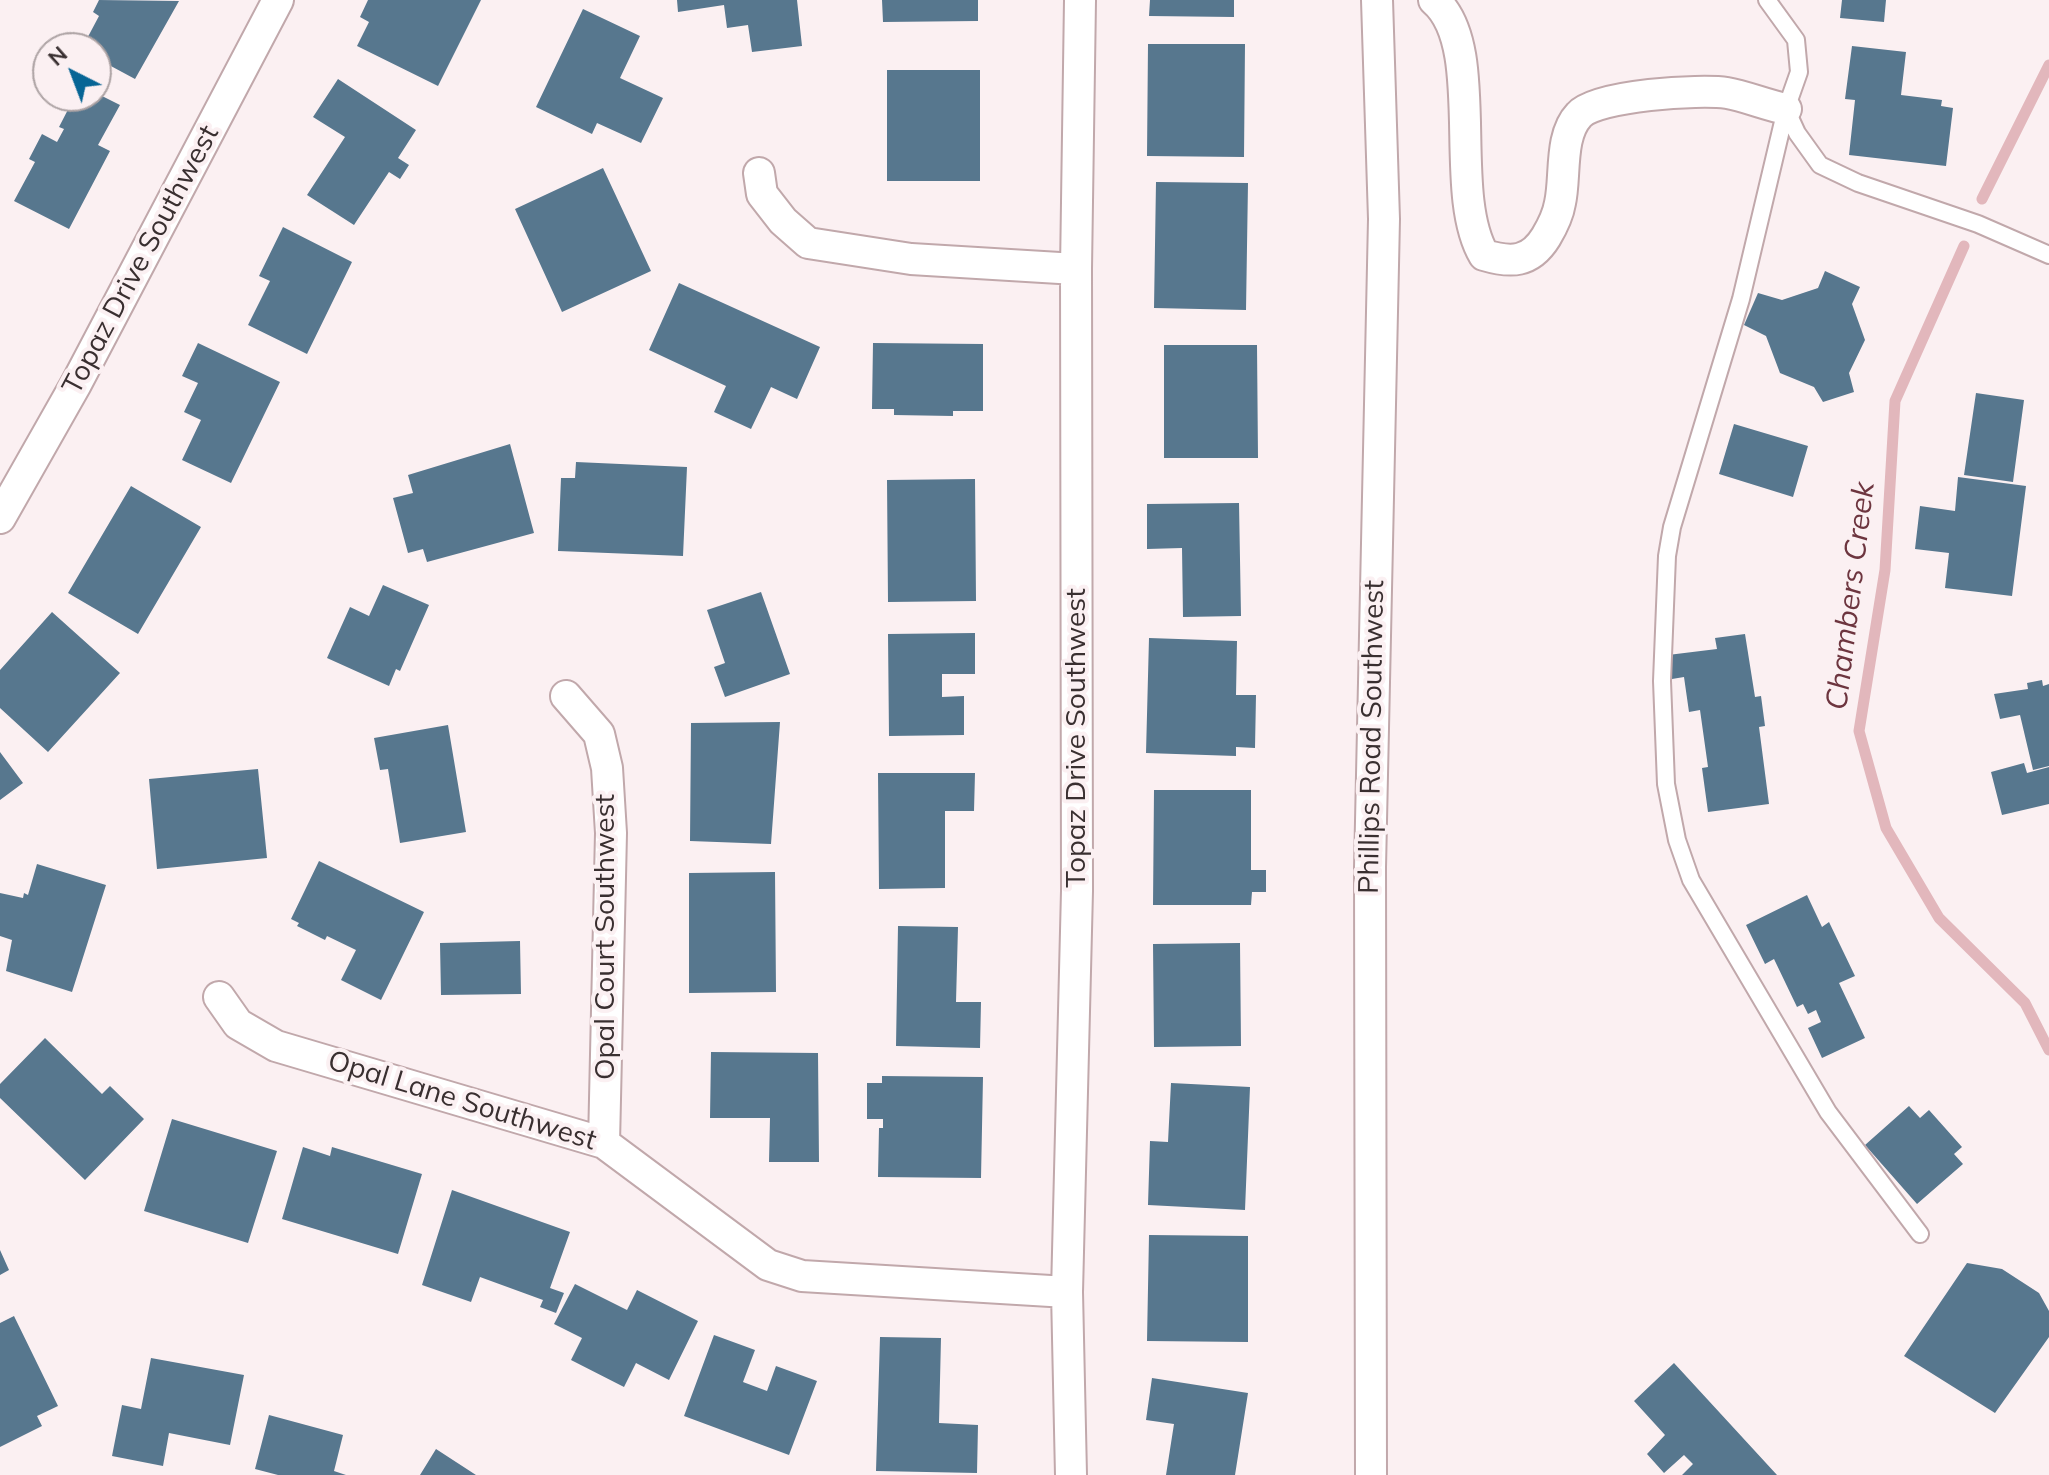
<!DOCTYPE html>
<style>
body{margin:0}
#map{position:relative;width:2049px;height:1475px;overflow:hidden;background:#fbf0f2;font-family:Mulish,sans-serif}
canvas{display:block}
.north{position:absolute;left:32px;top:32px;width:80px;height:80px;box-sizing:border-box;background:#fbf0f2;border:2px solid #ada3a4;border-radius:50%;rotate:318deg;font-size:22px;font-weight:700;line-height:32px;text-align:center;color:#392f30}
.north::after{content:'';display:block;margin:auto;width:28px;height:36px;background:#076595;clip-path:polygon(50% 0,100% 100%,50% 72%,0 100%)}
</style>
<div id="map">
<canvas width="2049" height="1475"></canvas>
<div class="north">N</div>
</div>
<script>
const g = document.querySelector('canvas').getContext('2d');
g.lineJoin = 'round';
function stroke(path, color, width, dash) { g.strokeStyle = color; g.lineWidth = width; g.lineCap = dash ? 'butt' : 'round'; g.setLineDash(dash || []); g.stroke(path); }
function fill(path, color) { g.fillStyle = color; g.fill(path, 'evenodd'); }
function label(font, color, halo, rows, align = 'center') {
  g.font = font + ' Mulish,sans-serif'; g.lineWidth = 8; g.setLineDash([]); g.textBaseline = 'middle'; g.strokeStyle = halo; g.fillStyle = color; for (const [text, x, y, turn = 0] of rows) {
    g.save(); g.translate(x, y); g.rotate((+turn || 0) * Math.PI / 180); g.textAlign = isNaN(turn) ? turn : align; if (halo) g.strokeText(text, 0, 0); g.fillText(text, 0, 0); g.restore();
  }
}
stroke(new Path2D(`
 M 1982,199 L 2049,65
 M 1964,246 L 1895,401 L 1885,570 L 1859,731 L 1886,828 L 1939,918 L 2025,1003 L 2049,1050`), '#e2b7bc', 11);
fill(new Path2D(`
 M 99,0 L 179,1 L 135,79 L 96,58 L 96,48 L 82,48 L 99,16 L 93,12 Z
 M 368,0 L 481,0 L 438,86 L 357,46 L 369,22 L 360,17 Z
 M 677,0 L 797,0 L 802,46 L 752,52 L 748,25 L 727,28 L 724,5 L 678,12 Z
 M 882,0 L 978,0 L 978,21 L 883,22 Z
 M 1150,0 L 1234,0 L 1234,17 L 1149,16 Z
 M 1842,0 L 1886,0 L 1884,22 L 1840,18 Z
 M 583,9 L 640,36 L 620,78 L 663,98 L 641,143 L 597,123 L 592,134 L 536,107 Z
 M 1148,44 L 1245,44 L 1244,157 L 1147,156 Z
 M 1852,46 L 1906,52 L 1901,95 L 1942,100 L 1941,106 L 1953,108 L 1946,166 L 1849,155 L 1855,100 L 1845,99 Z
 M 887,70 L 980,70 L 980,181 L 887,181 Z
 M 338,79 L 416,130 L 398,158 L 409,165 L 400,179 L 389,172 L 354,225 L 307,195 L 345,137 L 313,117 Z
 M 96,93 L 120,105 L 98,145 L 110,151 L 69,229 L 14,201 L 35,162 L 29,159 L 42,134 L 57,142 L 64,129 L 59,127 L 75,96 L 96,96 Z
 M 603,168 L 651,271 L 562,312 L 515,209 Z
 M 1156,182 L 1248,183 L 1246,310 L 1154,308 Z
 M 283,227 L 352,262 L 307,354 L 248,325 L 270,281 L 259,276 Z
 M 1825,271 L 1860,287 L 1852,304 L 1865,340 L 1849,373 L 1854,392 L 1823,402 L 1814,387 L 1780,373 L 1766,336 L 1744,325 L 1758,293 L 1782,300 L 1818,288 Z
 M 679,283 L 820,347 L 797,399 L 771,387 L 751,429 L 714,412 L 726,386 L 649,350 Z
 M 198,343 L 280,382 L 231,483 L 182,460 L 201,420 L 184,412 L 198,383 L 182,376 Z
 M 873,343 L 983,344 L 983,411 L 953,411 L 953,416 L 894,415 L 894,409 L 872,409 Z
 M 1164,345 L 1257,345 L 1258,458 L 1164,458 Z
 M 1976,393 L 2024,400 L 2013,482 L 1964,475 Z
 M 1734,424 L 1808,446 L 1793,497 L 1719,474 Z
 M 510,444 L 534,533 L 427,562 L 423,549 L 408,553 L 393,498 L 413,493 L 408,475 Z
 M 576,462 L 687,467 L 683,556 L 558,551 L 561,478 L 575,478 Z
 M 1958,477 L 2026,486 L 2012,596 L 1945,588 L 1949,553 L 1915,549 L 1920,506 L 1955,511 Z
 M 975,479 L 976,601 L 888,602 L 887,480 Z
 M 131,486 L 201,527 L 138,634 L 68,593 Z
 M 1239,503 L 1241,616 L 1183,617 L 1182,548 L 1147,549 L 1147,504 Z
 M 383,585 L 429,605 L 400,671 L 396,669 L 389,686 L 327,658 L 350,607 L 369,616 Z
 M 761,592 L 790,674 L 725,697 L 714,667 L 725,663 L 707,610 Z
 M 52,612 L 120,673 L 48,752 L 0,708 L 0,670 Z
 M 975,633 L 975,674 L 942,674 L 942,697 L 964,696 L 964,735 L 889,736 L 888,634 Z
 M 1745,634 L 1755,697 L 1761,696 L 1765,726 L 1759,727 L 1769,804 L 1708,812 L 1702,768 L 1708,767 L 1700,710 L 1689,712 L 1684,677 L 1672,679 L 1668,655 L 1717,649 L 1715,638 Z
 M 1149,638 L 1237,641 L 1236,695 L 1256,695 L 1255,748 L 1236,747 L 1236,756 L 1146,753 Z
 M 2042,680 L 2043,686 L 2049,684 L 2049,766 L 2033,770 L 2020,715 L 2000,719 L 1994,694 L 2028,689 L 2027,683 Z
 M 780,722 L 771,844 L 690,841 L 691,723 Z
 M 448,725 L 466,832 L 400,843 L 388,769 L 380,770 L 374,738 Z
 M 0,752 L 23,783 L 0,800 Z
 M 2024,763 L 2027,773 L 2049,767 L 2049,804 L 2002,815 L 1991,772 Z
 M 258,769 L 267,858 L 157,869 L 149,779 Z
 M 878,773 L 975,773 L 974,811 L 945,811 L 945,888 L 879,889 Z
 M 1154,790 L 1251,790 L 1251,870 L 1266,870 L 1266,892 L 1252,892 L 1251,905 L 1153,905 Z
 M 319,861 L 424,912 L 381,1000 L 341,980 L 356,950 L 327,936 L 325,940 L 297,926 L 299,923 L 291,919 Z
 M 37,864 L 106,885 L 72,992 L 6,971 L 12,940 L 0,936 L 0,893 L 23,898 L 24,893 L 28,895 Z
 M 775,872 L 776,992 L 689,993 L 689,873 Z
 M 1807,895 L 1822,927 L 1829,922 L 1855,976 L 1839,983 L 1865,1038 L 1822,1058 L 1808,1028 L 1821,1022 L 1816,1010 L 1808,1014 L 1803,1004 L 1797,1007 L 1774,959 L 1765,964 L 1746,925 Z
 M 898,926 L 958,927 L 956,1002 L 981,1002 L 980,1048 L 896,1046 Z
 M 520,941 L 521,994 L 441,995 L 440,943 Z
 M 1240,943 L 1241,1046 L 1154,1047 L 1153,944 Z
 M 45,1038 L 102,1094 L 110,1086 L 144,1119 L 85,1180 L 0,1098 L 0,1084 Z
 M 711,1052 L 818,1053 L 819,1162 L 769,1162 L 770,1118 L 710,1118 Z
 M 882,1076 L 983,1077 L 981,1178 L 878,1177 L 879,1128 L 883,1128 L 883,1119 L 867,1119 L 867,1083 L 882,1083 Z
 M 1171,1083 L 1250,1087 L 1245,1210 L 1148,1205 L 1150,1141 L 1168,1142 Z
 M 1909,1106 L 1920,1118 L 1929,1110 L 1962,1147 L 1954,1154 L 1963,1164 L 1917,1204 L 1865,1145 Z
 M 172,1119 L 277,1151 L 248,1243 L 144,1211 Z
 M 303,1147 L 330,1156 L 332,1147 L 422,1174 L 398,1254 L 282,1219 Z
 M 452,1190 L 570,1232 L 550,1288 L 564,1293 L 556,1313 L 540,1307 L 543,1300 L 480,1277 L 471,1302 L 422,1285 Z
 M 1149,1235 L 1248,1236 L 1248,1342 L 1147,1341 Z
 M 0,1250 L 9,1270 L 0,1275 Z
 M 1967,1263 L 2002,1269 L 2039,1293 L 2049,1311 L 2049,1337 L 1995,1413 L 1904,1356 Z
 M 575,1284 L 627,1310 L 637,1290 L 698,1321 L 669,1380 L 636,1363 L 624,1387 L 571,1360 L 582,1338 L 554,1324 Z
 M 14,1316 L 58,1406 L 37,1416 L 42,1426 L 0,1447 L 0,1323 Z
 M 714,1335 L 755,1350 L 743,1382 L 767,1391 L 776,1366 L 817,1381 L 789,1455 L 684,1416 Z
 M 880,1337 L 941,1338 L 939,1423 L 978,1425 L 977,1473 L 876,1471 Z
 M 151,1358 L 244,1375 L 230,1445 L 169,1433 L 163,1466 L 112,1456 L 122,1405 L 141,1409 Z
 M 1674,1363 L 1777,1475 L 1682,1475 L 1693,1464 L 1684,1455 L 1664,1473 L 1647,1454 L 1665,1435 L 1634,1401 Z
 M 1152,1378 L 1248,1393 L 1235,1475 L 1166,1475 L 1174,1424 L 1146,1420 Z
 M 269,1415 L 343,1435 L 334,1471 L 346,1475 L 278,1475 L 255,1469 Z
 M 436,1449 L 476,1475 L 420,1475 Z`), '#57778e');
const lane = new Path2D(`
 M 1767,0 L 1796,40 L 1799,72 L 1786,109 L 1741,299 L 1672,527 L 1667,556 L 1662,681 L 1666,784 L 1677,840 L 1691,880 L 1828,1112 L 1920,1234
 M 1786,109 L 1797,133 L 1820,165 L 1858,183 L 1978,224 L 2049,255`);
const street = new Path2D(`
 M 1434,0 C 1488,46 1446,191 1484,255 C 1511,263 1530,263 1546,237 C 1552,227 1558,215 1560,203 C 1566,177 1559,136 1579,115 C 1597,95 1700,89 1727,93 C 1745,96 1766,105 1786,109
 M 759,173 L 762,194 L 783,221 L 808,243 L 911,259 L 1076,269
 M 0,518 L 76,384 L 278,0
 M 566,696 L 599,734 L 607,768 L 611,833 L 604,1143
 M 219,997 L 238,1024 L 276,1046 L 604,1143 L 768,1265 L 802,1276 L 1067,1292
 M 1071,1475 L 1067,1292 L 1077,891 L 1076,269 L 1080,0
 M 1371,1475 L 1370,867 L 1384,219 L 1377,0`);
stroke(lane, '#c1a8ab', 20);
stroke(street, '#c1a8ab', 34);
stroke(lane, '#fff', 16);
stroke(street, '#fff', 30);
label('28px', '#392f30', '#fbf0f2', [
 ["Topaz Drive Southwest",141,260,-62],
 ["Phillips Road Southwest",1372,737,-89],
 ["Topaz Drive Southwest",1077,738,-90],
 ["Opal Court Southwest",606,937,-90],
 ["Opal Lane Southwest",462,1101,17]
]);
label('italic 30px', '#6d353f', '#fbf0f2', [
 ["Chambers Creek",1851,596,-83]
]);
</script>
